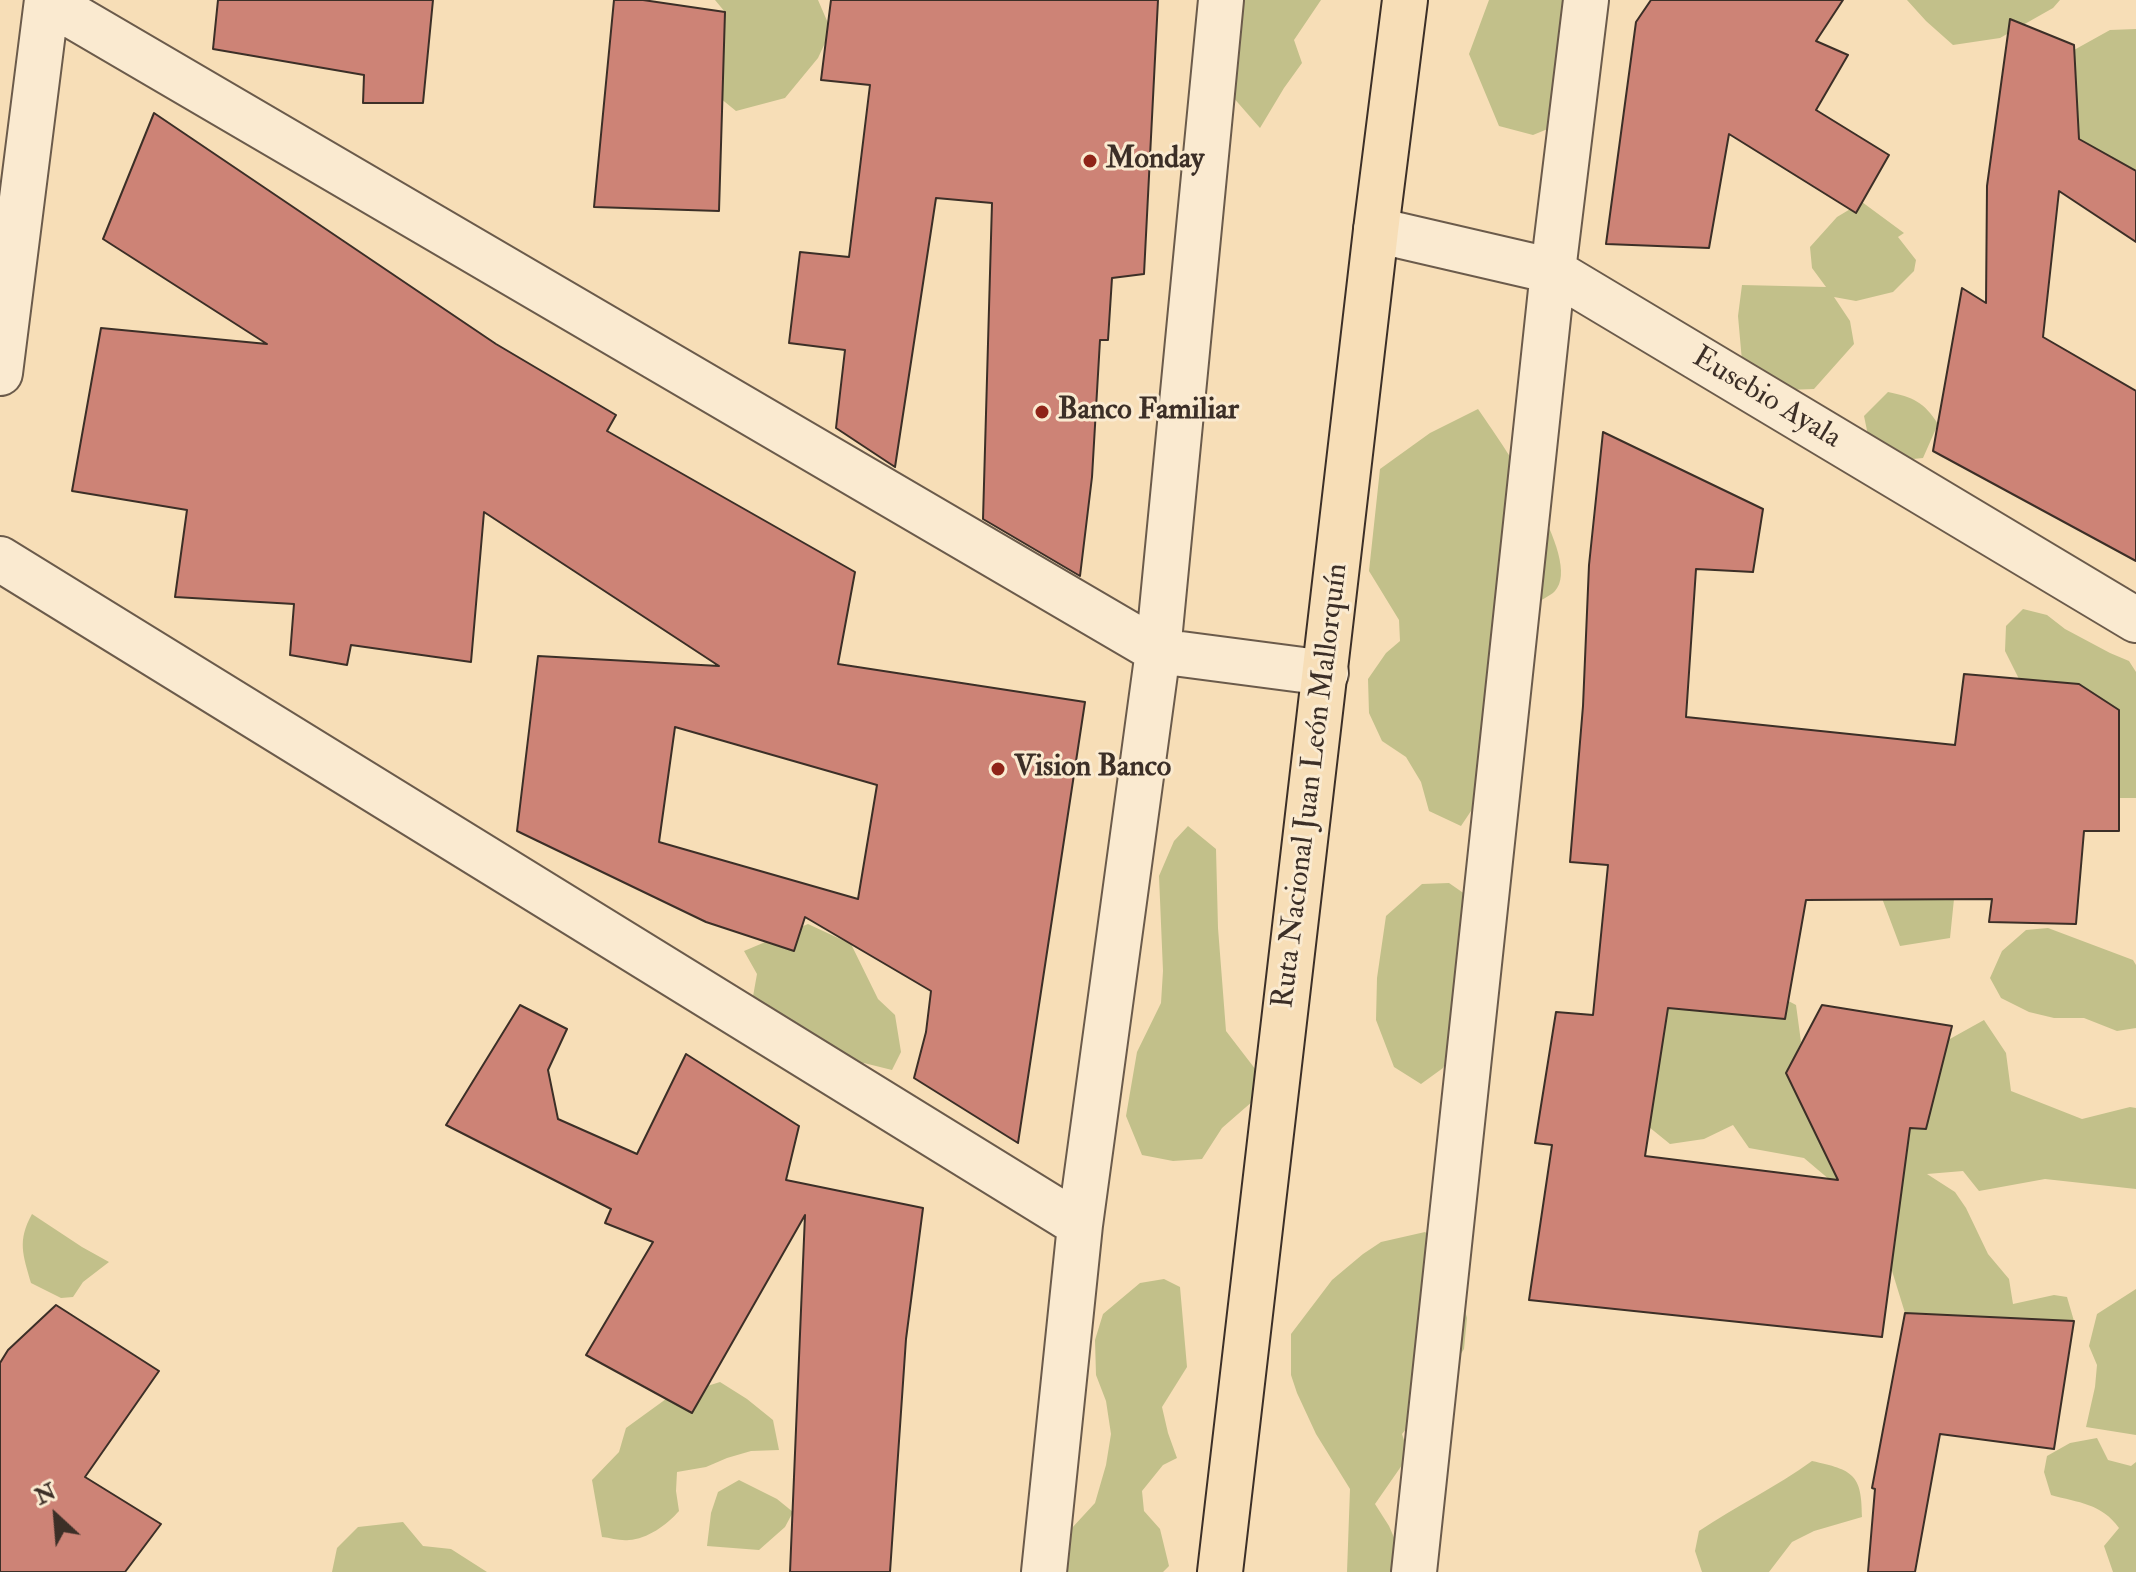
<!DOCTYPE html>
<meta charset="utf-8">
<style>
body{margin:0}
#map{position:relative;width:2136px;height:1572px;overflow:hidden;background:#f7deb7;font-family:"IM FELL Double Pica",serif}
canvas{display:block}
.north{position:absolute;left:16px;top:1476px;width:80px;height:80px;-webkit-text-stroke:6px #faead0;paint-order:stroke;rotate:334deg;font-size:22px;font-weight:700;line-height:32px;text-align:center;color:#3c2f27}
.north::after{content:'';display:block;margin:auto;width:28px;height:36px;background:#3c2f27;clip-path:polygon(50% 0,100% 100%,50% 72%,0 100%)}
</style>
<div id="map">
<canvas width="2136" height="1572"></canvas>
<div class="north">N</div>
</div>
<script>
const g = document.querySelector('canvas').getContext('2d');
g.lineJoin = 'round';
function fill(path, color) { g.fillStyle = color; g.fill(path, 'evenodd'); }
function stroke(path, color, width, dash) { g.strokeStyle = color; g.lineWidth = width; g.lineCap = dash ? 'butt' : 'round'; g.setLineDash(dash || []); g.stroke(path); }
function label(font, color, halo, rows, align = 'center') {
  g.font = font + ' "IM FELL Double Pica",serif'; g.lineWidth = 6; g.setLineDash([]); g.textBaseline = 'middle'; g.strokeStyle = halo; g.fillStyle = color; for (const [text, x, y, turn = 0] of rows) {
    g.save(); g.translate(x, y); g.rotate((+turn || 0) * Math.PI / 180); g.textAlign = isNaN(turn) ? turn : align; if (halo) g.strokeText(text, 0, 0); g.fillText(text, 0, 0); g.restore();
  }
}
fill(new Path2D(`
 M 715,0 L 818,0 L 831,30 L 818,58 L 785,98 L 736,111 L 682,67 L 721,34 L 725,12 Z
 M 1197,0 L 1321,0 L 1294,40 L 1302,63 L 1284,88 L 1260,128 L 1232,96 L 1200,44 Z
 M 1489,0 L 1571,0 L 1572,119 L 1533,135 L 1499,126 L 1469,54 Z
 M 1907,0 L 2060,0 L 2053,8 L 2000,38 L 1953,45 L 1926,21 Z
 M 2136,29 L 2136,188 L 2080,154 L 2074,50 L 2110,30 Z
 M 1862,202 L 1904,233 L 1898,237 L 1916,260 L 1914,271 L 1893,292 L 1856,301 L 1834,297 L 1850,321 L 1854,344 L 1814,389 L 1786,390 L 1742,361 L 1738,316 L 1742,285 L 1826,287 L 1812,268 L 1810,247 L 1837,217 Z
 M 1888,392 C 1913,397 1924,402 1938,424 L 1923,458 L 1903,460 L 1869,440 L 1864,416 Z
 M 1478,409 C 1498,438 1585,560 1555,591 C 1546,601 1507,614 1493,619 L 1491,644 L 1503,659 L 1477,802 L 1461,826 L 1429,811 L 1421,782 L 1406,757 L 1382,741 L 1369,713 L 1368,679 L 1386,653 L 1400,641 L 1399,620 L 1369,571 L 1380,469 L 1430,433 Z
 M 2023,609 L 2047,615 L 2065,629 L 2110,653 L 2129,661 L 2136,672 L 2136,798 L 2120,798 L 2103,770 L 2019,679 L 2005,651 L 2006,626 Z
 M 1188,826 L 1216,849 L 1218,928 L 1226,1031 L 1269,1087 L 1222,1128 L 1202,1159 L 1173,1161 L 1142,1155 L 1126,1116 L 1137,1052 L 1161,1003 L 1163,971 L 1159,876 L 1174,841 Z
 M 1975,877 L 1954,899 L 1950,938 L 1900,946 L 1877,885 Z
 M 1449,883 L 1485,908 L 1455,1043 L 1443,1068 L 1421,1084 L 1394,1067 L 1376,1020 L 1377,978 L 1386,916 L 1422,884 Z
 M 808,924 L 851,944 L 878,999 L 895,1015 L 901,1052 L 892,1070 L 864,1063 L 816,1074 L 796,1073 L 762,1055 L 752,1002 L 757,974 L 744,951 Z
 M 2048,928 L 2133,960 L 2136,965 L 2136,1028 L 2117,1031 L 2084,1018 L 2054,1018 L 2029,1012 L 2001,998 L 1990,978 L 2002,951 L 2026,930 Z
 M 1777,995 L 1796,1005 L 1801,1042 L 1791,1064 L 1948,1040 L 1984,1020 L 2006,1053 L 2011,1091 L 2082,1119 L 2130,1107 L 2136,1108 L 2136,1189 L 2045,1179 L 1979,1191 L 1963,1171 L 1927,1174 L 1955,1192 L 1966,1208 L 1988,1254 L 2009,1279 L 2013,1304 L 2054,1295 L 2067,1297 L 2074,1321 L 2071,1341 L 2019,1348 L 2006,1317 L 1959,1317 L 1930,1323 L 1905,1313 L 1876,1219 L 1804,1158 L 1749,1148 L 1733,1125 L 1704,1139 L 1670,1144 L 1649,1127 L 1658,1007 Z
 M 32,1214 L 82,1247 L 109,1262 L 83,1282 L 73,1297 L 61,1298 L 31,1283 C 23,1255 17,1241 32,1214 Z
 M 1425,1232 L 1448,1251 L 1467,1318 L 1464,1349 L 1434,1395 L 1402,1434 L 1409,1455 L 1375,1504 L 1389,1526 L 1409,1572 L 1347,1572 L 1350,1489 L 1316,1434 L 1297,1393 L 1291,1375 L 1291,1334 L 1332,1280 L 1363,1254 L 1381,1242 Z
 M 1164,1279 L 1180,1287 L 1187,1367 L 1162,1407 L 1168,1433 L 1177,1458 L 1163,1465 L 1142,1491 L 1144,1511 L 1160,1529 L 1169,1566 L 1163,1572 L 1064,1572 L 1062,1547 L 1071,1529 L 1095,1503 L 1106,1465 L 1111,1434 L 1106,1401 L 1096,1375 L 1095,1340 L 1103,1314 L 1140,1283 Z
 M 2136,1289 L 2136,1435 L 2086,1427 L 2095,1387 L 2097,1365 L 2089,1346 L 2097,1314 Z
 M 720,1382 L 747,1399 L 773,1420 L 779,1450 L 751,1451 L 727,1458 L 706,1467 L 677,1472 L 676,1491 L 679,1511 C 667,1525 647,1539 629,1540 C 620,1541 611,1538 602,1537 L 592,1480 L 619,1452 L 626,1428 L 666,1399 Z
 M 2097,1438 L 2108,1460 L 2131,1466 L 2136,1462 L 2136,1572 L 2113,1572 L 2104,1546 L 2119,1528 C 2101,1503 2079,1503 2051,1495 L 2044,1472 L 2047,1456 L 2070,1443 Z
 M 1812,1461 C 1853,1470 1862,1474 1862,1517 L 1814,1531 L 1792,1542 L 1769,1572 L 1702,1572 L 1695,1551 L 1699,1531 C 1736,1506 1776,1487 1812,1461 Z
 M 739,1480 L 777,1499 L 793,1512 L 785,1527 L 759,1550 L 707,1546 L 711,1513 L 718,1492 Z
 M 403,1522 L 423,1546 L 451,1549 L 487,1572 L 332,1572 L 337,1548 L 358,1527 Z`), '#c2c08a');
const building = new Path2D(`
 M 218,0 L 433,0 L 423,103 L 363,103 L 364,75 L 213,49 Z
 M 614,0 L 643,0 L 725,12 L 719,211 L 594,207 Z
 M 831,0 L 1158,0 L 1144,274 L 1112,278 L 1108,340 L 1100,340 L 1092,477 L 1080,576 L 983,519 L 992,203 L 936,198 L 895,467 L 836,428 L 845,350 L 789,343 L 800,252 L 849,257 L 870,85 L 821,80 Z
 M 1651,0 L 1843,0 L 1816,41 L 1848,55 L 1816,110 L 1889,155 L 1856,213 L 1729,134 L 1709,248 L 1606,244 L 1636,22 Z
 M 2010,19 L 2074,45 L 2079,139 L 2136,171 L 2136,242 L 2059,191 L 2043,337 L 2136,391 L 2136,561 L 1933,451 L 1962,288 L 1986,303 L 1987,186 Z
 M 154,113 L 496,344 L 616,415 L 607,431 L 855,572 L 838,664 L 1085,702 L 1018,1143 L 914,1078 L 926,1032 L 931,991 L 805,917 L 794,951 L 706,922 L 517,831 L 538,656 L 719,666 L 484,512 L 471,662 L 351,645 L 347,665 L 290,655 L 294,604 L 175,597 L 187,510 L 72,491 L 101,328 L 267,344 L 103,239 ZM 675,727 L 877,785 L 858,899 L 659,842 Z
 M 1603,432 L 1763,509 L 1753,572 L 1696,569 L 1686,717 L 1955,745 L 1964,674 L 2079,684 L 2119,710 L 2119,831 L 2084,831 L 2076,924 L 1989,922 L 1992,899 L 1806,900 L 1785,1019 L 1668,1008 L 1645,1156 L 1838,1180 L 1786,1073 L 1822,1005 L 1952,1026 L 1926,1129 L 1910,1128 L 1882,1337 L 1529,1300 L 1552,1145 L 1535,1143 L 1556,1012 L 1593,1015 L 1608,865 L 1570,862 L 1583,706 L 1589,565 Z
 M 520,1005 L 567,1029 L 548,1070 L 558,1119 L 637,1154 L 686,1054 L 799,1126 L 786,1180 L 923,1208 L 906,1339 L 890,1572 L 790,1572 L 805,1215 L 692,1413 L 586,1355 L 653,1242 L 605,1223 L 611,1209 L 446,1125 Z
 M 56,1305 L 159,1371 L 85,1477 L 161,1524 L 125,1572 L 0,1572 L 0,1363 L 8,1350 Z
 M 1905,1313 L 2074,1321 L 2054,1449 L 1940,1434 L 1915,1572 L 1868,1572 L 1875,1489 L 1872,1488 Z`);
fill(building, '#cd8376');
stroke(building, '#3c2f27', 2);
const minor = new Path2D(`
 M 47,1 L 1158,651 L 1326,673
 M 1376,230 L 1553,271 L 2136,620
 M 0,373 L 47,0
 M 0,559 L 1080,1225
 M 1044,1572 L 1080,1225 L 1158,651 L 1221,0
 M 1414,1572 L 1553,271 L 1586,0`);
const highway = new Path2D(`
 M 1220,1572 L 1376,230 L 1405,0`);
stroke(minor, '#6b5b4b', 48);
stroke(highway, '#3c2f27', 48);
stroke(minor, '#faead0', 44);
stroke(highway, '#f7deb7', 44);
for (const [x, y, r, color] of [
 [1090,161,8,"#8f2418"],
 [1042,412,8,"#8f2418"],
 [998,769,8,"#8f2418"]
]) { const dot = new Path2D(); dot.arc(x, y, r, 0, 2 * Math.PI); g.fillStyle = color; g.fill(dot); stroke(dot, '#faead0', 3); }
label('bold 30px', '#3c2f27', '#faead0', [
 ["Monday",1106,161],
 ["Banco Familiar",1058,412],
 ["Vision Banco",1014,769]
], 'left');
label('30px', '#3c2f27', '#faead0', [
 ["Eusebio Ayala",1766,399,31],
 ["Ruta Nacional Juan León Mallorquín",1312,786,-83]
]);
</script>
